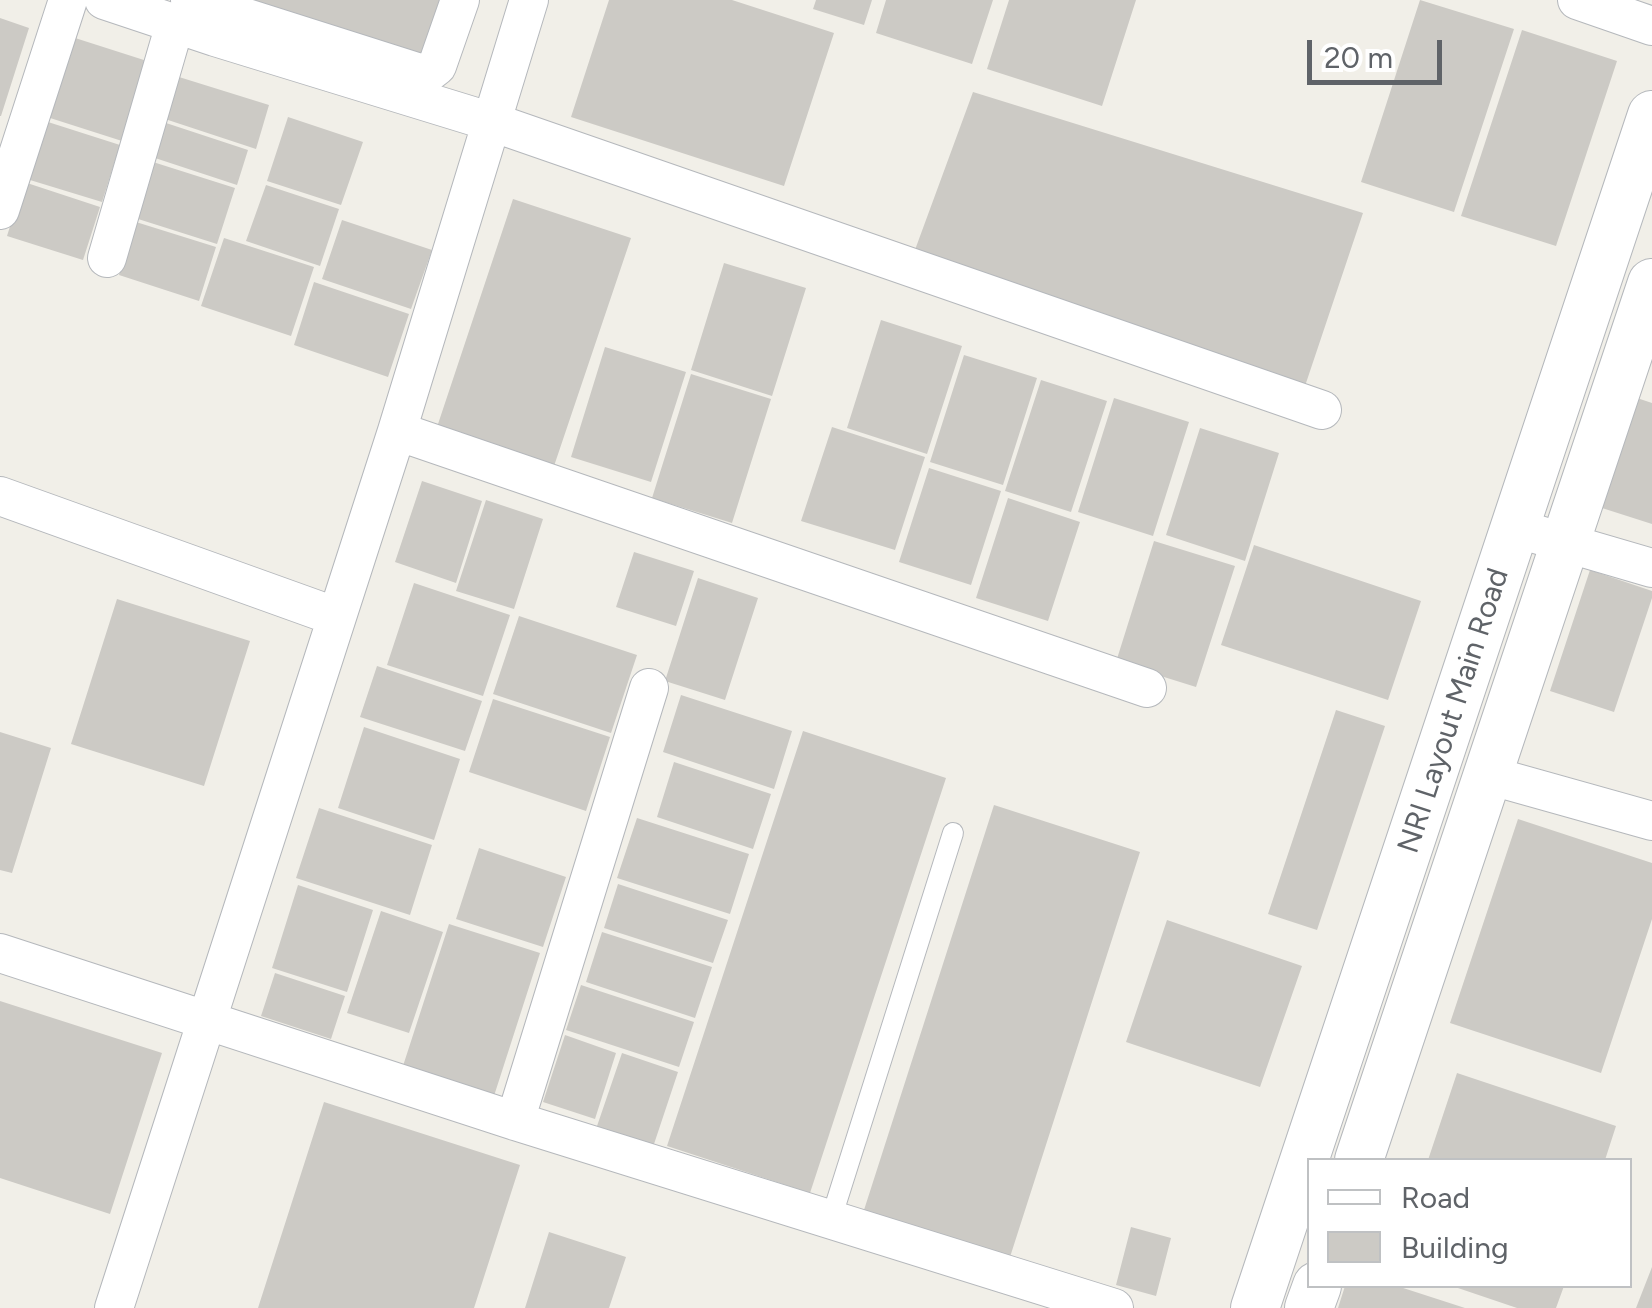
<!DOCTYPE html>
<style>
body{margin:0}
#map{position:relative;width:1652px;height:1308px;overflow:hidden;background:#f1efe8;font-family:Figtree,sans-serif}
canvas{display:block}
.legend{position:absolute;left:1307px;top:1158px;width:325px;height:130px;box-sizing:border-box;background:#fff;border:2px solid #bfc1c3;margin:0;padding:12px 18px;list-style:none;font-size:30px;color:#5f6368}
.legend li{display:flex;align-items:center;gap:20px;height:50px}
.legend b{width:50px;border:2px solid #bfc1c3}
.scale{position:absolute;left:1307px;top:40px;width:135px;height:45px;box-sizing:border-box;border:5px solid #5f6368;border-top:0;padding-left:12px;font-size:30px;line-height:35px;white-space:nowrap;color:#5f6368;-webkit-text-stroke:8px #fff;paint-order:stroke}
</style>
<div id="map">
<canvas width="1652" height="1308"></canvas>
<ul class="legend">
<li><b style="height:12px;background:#fff"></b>Road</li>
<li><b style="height:28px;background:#cccac5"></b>Building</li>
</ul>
<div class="scale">20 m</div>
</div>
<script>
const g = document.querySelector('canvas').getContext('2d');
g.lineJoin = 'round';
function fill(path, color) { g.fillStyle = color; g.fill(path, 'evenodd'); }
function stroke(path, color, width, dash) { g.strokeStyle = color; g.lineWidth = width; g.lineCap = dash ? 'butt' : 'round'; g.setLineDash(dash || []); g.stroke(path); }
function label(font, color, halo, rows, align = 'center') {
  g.font = font + ' Figtree,sans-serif'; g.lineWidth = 10; g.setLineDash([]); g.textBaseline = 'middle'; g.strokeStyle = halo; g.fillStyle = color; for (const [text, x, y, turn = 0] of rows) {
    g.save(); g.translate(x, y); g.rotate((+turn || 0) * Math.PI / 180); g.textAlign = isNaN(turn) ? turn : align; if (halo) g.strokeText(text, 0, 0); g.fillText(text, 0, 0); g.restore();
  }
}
fill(new Path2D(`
 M 232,0 L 448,0 L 427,64 Z
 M 609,0 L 732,0 L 834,33 L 784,186 L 571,117 Z
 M 816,0 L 872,0 L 864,25 L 813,9 Z
 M 886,0 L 993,0 L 972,64 L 876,33 Z
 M 1009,0 L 1136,0 L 1102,106 L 987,69 Z
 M 1420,0 L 1514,29 L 1454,212 L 1361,182 Z
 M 0,18 L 29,28 L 1,116 L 0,116 Z
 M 1522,30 L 1617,61 L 1556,246 L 1461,216 Z
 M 72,37 L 147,61 L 122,141 L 47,117 Z
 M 179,77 L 269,105 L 256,149 L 165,119 Z
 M 973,92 L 1363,213 L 1304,389 L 912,258 Z
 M 288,117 L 363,142 L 341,205 L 267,181 Z
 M 48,122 L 120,145 L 102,202 L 30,180 Z
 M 163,122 L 248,150 L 237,185 L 152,157 Z
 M 153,162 L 235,188 L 217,244 L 135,218 Z
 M 24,182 L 100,207 L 83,260 L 7,236 Z
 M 266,185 L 339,209 L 320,266 L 246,241 Z
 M 513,199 L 631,238 L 553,469 L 436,430 Z
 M 342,220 L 432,250 L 411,309 L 322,279 Z
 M 136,222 L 216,247 L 199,301 L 119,275 Z
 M 224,238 L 314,267 L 291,336 L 201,306 Z
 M 724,263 L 806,288 L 772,396 L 691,370 Z
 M 314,282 L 409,314 L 388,377 L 294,345 Z
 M 881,320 L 962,346 L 927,454 L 847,428 Z
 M 605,347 L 686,372 L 651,482 L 571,457 Z
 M 964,355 L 1037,378 L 1003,485 L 930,462 Z
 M 691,374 L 771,399 L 732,523 L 652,498 Z
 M 1041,380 L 1107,401 L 1071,512 L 1005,491 Z
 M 1114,398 L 1189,422 L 1153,536 L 1078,512 Z
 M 1637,398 L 1652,403 L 1652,524 L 1602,508 Z
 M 832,427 L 925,457 L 895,550 L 801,521 Z
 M 1200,428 L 1279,453 L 1245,561 L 1166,535 Z
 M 929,468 L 1001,491 L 971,585 L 899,562 Z
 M 422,481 L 482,501 L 456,583 L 395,562 Z
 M 1008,498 L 1080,522 L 1048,621 L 976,598 Z
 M 486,500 L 543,519 L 514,609 L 456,591 Z
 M 1154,541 L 1235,566 L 1196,687 L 1116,662 Z
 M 1254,545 L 1421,601 L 1388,700 L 1221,645 Z
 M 634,552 L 694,571 L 676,626 L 616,607 Z
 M 1590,570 L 1652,591 L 1652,598 L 1614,712 L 1550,691 Z
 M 698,578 L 758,598 L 725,700 L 665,681 Z
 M 414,583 L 510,615 L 483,696 L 387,665 Z
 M 117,599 L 250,641 L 204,786 L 71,744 Z
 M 519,616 L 637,655 L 611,733 L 493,694 Z
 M 377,666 L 482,701 L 465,751 L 360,717 Z
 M 681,695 L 792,731 L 774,789 L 663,752 Z
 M 493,699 L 610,737 L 586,811 L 469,772 Z
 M 1336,710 L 1385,726 L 1317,930 L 1268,914 Z
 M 364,727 L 460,759 L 434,840 L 338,808 Z
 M 803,731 L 946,778 L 810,1193 L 667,1146 Z
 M 0,732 L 51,748 L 12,873 L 0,870 Z
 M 674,762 L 771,794 L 753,849 L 657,817 Z
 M 994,805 L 1140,852 L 1010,1257 L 864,1210 Z
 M 319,808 L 432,845 L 410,915 L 296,878 Z
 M 637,818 L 749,854 L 730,914 L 617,878 Z
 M 1518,819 L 1652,863 L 1652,919 L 1601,1073 L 1450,1023 Z
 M 479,848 L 566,877 L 543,947 L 456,919 Z
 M 618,884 L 728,920 L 713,963 L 604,928 Z
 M 298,885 L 373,910 L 347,992 L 272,968 Z
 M 381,911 L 443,932 L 409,1033 L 347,1013 Z
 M 1167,920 L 1302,966 L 1260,1087 L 1126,1042 Z
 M 449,924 L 540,953 L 493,1099 L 402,1069 Z
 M 602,932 L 712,967 L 695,1018 L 586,982 Z
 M 275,973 L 345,996 L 331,1039 L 261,1016 Z
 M 581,985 L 694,1022 L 679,1067 L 566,1030 Z
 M 0,1001 L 162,1053 L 110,1214 L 0,1178 Z
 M 565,1035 L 616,1053 L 595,1119 L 543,1102 Z
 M 622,1053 L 678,1072 L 653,1147 L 596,1129 Z
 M 1457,1073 L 1616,1126 L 1605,1160 L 1428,1160 Z
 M 324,1102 L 520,1165 L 474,1308 L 258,1308 Z
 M 1131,1227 L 1171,1238 L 1156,1296 L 1116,1285 Z
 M 549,1232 L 626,1257 L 609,1308 L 525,1308 Z
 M 1652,1267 L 1652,1308 L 1636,1308 Z
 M 1345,1286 L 1397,1286 L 1465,1308 L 1338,1308 Z
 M 1452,1286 L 1564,1286 L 1556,1308 L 1517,1308 Z`), '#cccac5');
const service = new Path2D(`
 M 831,1219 L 953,833`);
const minor = new Path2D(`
 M 104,0 L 215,37 L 492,122 L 1322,410
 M 190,0 L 417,72 L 428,73 L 437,66 L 460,0
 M 1577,0 L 1652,26
 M 0,210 L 68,0
 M 107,258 L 175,24
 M 397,431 L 1147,688
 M 0,496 L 337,617
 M 1515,528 L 1652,568
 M 1488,775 L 1652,821
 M 0,953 L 515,1121 L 1114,1308
 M 515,1121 L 649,688
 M 114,1308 L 397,431 L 529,0`);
const tertiary = new Path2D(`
 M 1359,1160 L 1652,283
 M 1255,1308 L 1652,115
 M 1309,1308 L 1317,1286`);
stroke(service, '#b5b8bc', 22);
stroke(minor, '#b5b8bc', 40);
stroke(tertiary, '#b5b8bc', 50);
stroke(service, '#fff', 20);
stroke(minor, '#fff', 38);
stroke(tertiary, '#fff', 48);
label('30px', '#5f6368', '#fff', [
 ["NRI Layout Main Road",1454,711,-72]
]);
</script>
